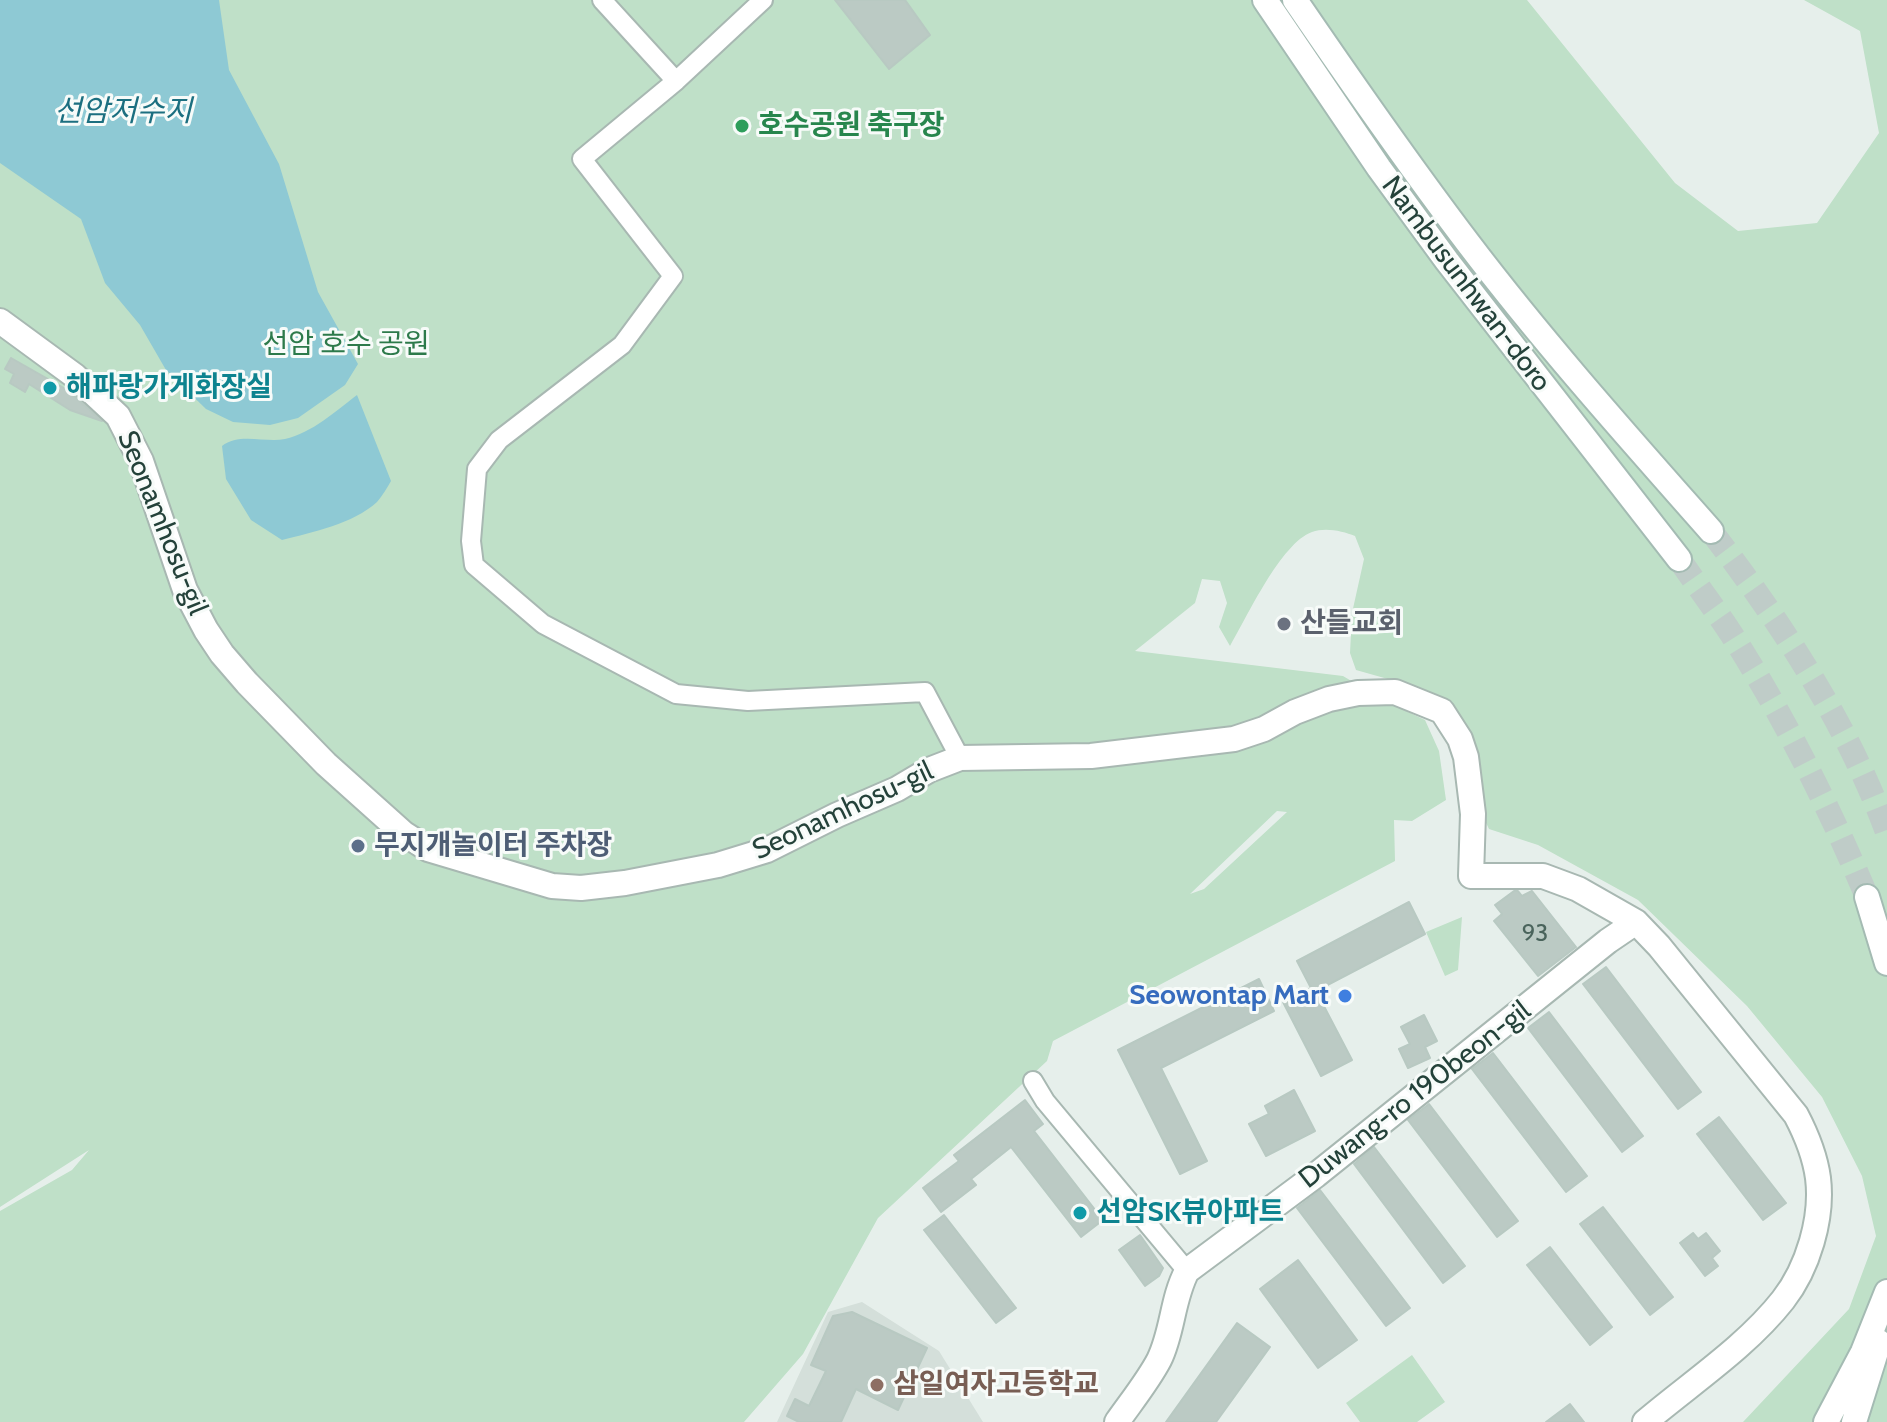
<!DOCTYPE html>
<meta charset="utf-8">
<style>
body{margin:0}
canvas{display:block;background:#e6efeb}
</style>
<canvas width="1887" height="1422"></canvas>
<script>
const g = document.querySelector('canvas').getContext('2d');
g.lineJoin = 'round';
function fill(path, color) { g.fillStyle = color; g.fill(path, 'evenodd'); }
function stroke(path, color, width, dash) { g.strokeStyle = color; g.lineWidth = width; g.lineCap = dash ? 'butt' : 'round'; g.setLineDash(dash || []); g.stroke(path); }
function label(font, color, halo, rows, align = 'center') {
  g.font = font + ' Cabin,"Noto Sans KR",sans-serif'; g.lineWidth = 6; g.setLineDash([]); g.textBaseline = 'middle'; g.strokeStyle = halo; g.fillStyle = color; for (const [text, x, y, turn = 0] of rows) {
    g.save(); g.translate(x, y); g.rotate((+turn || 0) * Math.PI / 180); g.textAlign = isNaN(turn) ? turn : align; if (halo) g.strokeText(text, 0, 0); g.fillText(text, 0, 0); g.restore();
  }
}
fill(new Path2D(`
 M 862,1302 L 939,1351 L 983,1422 L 777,1422 L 828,1312 Z`), '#d4dfda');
fill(new Path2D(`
 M 0,0 L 1527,0 L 1675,183 L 1738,231 L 1817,223 L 1879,133 L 1860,31 L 1804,0 L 1887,0 L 1887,1422 L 1743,1422 L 1849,1309 L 1876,1236 L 1862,1176 L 1822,1097 L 1747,1006 L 1638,900 L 1538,845 L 1489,829 L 1477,804 L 1468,734 L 1395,681 L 1356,670 L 1350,653 L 1352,613 L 1364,559 L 1355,536 C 1343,531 1325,527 1312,532 C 1281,543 1247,617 1230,646 L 1219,627 L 1227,603 L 1220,581 L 1202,579 L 1195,603 L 1135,651 L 1343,676 L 1385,701 L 1425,720 L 1439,751 L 1446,800 L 1412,821 L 1394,820 L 1395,861 L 1053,1041 L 1047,1061 L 878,1218 L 803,1354 L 744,1422 L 0,1422 L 0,1211 L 72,1170 L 89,1150 L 0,1207 ZM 1277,811 L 1287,812 L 1204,889 L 1190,894 Z
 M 1462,917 L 1458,970 L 1445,976 L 1426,932 Z
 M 1412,1355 L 1445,1402 L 1417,1422 L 1360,1422 L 1346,1403 Z`), '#bfe0c8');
fill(new Path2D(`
 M 0,0 L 219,0 L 229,70 L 279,164 L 318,292 L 358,364 L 345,385 L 298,418 L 270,425 L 233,422 L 206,409 L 166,370 L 140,325 L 105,283 L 81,219 L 0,163 Z
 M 357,395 L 391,481 C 387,488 382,496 377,502 C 353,524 313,532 282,540 L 251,520 L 226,479 L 222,446 C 239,432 265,443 285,439 C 312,433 336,411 357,395 Z`), '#8ec9d4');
const building = new Path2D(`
 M 835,0 L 905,0 L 930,35 L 889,69 Z
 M 11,358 L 69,391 L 102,421 L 70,410 L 29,384 L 25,392 L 10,383 L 14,374 L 5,369 Z
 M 1514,891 L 1518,891 L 1522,896 L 1532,891 L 1576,947 L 1538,976 L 1494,921 L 1502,914 L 1495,905 Z
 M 1409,902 L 1425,934 L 1316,991 L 1352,1060 L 1321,1076 L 1283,1002 L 1311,988 L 1297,961 Z
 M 1606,967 L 1701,1092 L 1678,1109 L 1583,984 Z
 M 1259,979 L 1274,1011 L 1161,1068 L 1207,1161 L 1180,1174 L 1118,1050 Z
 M 1549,1012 L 1643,1136 L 1622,1152 L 1528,1028 Z
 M 1424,1015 L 1437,1041 L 1425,1047 L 1430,1058 L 1408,1068 L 1399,1049 L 1410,1044 L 1401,1027 Z
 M 1493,1053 L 1587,1176 L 1566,1192 L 1472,1069 Z
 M 1294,1090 L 1315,1131 L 1266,1156 L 1249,1124 L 1269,1114 L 1265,1106 Z
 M 1025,1100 L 1043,1124 L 1034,1131 L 1103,1220 L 1081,1237 L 1011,1147 L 971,1179 L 976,1185 L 941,1212 L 923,1188 L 959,1161 L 954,1155 Z
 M 1429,1104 L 1518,1221 L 1497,1237 L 1408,1120 Z
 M 1719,1117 L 1786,1203 L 1763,1220 L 1697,1134 Z
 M 1374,1147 L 1465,1266 L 1443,1283 L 1354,1164 Z
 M 1320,1190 L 1410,1308 L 1386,1326 L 1297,1208 Z
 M 1603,1207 L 1673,1297 L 1650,1315 L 1580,1224 Z
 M 944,1215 L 1016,1308 L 996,1323 L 924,1230 Z
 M 1693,1233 L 1698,1239 L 1706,1233 L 1720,1251 L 1712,1258 L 1718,1266 L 1705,1276 L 1680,1243 Z
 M 1140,1235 L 1163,1268 L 1159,1276 L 1145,1286 L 1119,1250 Z
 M 1550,1247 L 1612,1327 L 1590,1345 L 1527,1265 Z
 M 1298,1260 L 1357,1340 L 1318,1368 L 1260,1289 Z
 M 852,1312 L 927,1348 L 898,1410 L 856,1389 L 841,1422 L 799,1422 L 787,1416 L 795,1399 L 809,1406 L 826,1371 L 811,1365 L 833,1316 Z
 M 1237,1323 L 1270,1347 L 1216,1422 L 1166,1422 Z
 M 1570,1404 L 1584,1422 L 1546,1422 Z`);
fill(building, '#bbcac4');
stroke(building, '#b8c9c2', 2);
stroke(new Path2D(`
 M 1711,531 C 1782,624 1847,723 1887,832
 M 1679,559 C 1696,584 1715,609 1732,635 C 1785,718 1829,807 1867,897`), '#bfccc8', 24, [24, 12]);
const minor = new Path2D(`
 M 602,0 L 676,81
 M 763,0 L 676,81 L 582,159 L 673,276 L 622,345 L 499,440 L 477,469 L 471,541 L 474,565 L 543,624 L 676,694 L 748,701 L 925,692 L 960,758
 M 1033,1081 L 1045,1101 L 1187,1271`);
const tertiary = new Path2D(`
 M 0,321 L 75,376 L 118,416 L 141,461 L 185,590 L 206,630 L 222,654 L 247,683 L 326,764 L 403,833 L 428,849 L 552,886 L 581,888 L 625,883 L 718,865 L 767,850 L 837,815 L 897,789 L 929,770 L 960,758 L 1091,756 L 1234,739 L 1264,729 L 1295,712 L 1329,699 L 1358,693 L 1395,692 L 1442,711 L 1460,739 L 1466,757 L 1473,814 L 1471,876 L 1543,876 L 1578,889 L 1636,922 L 1608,941 L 1316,1175 L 1187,1271 C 1172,1299 1173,1332 1159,1360 C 1148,1381 1131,1402 1117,1422
 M 1636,922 L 1659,946 L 1796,1115 C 1806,1134 1815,1156 1818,1178 C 1823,1218 1808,1268 1783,1300 C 1746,1347 1691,1383 1645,1422`);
const secondary = new Path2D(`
 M 1265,0 L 1379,168 L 1447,261 L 1679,559
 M 1295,0 C 1351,82 1408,164 1468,243 C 1544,343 1628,437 1711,531
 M 1867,897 L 1887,963
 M 1826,1422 L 1863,1352 L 1887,1292
 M 1854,1422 L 1879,1342`);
stroke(minor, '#a8b8b2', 22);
stroke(tertiary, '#a8b8b2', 28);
stroke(secondary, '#a4bbb3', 28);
stroke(minor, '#fff', 18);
stroke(tertiary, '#fff', 24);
stroke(secondary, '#fff', 24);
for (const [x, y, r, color] of [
 [742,126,8,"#2e9e5b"],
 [50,388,8,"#0f9aa8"],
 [1284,624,8,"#6b7280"],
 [358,846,8,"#5c6f8a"],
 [1345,996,8,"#3f7fe0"],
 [1080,1213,8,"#0f9aa8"],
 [877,1385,8,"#8d6e63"]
]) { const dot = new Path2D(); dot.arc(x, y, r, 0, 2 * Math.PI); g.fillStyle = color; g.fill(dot); stroke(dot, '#f7fbf9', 3); }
label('24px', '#4a645c', null, [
 ["93",1535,934]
]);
label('bold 28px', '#27864d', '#f7fbf9', [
 ["호수공원 축구장",758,126]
], 'left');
label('28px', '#24423a', '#f7fbf9', [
 ["Nambusunhwan-doro",1466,284,53],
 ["Seonamhosu-gil",162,523,68],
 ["Seonamhosu-gil",843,811,-25],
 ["Duwang-ro 190beon-gil",1415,1095,-38]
]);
label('28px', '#2d7a4b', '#f7fbf9', [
 ["선암 호수 공원",346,345]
]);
label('bold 28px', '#0d838f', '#f7fbf9', [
 ["해파랑가게화장실",66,388],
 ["선암SK뷰아파트",1096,1213]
], 'left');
label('bold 28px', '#5b616d', '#f7fbf9', [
 ["산들교회",1300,624]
], 'left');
label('bold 28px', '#4e5e75', '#f7fbf9', [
 ["무지개놀이터 주차장",374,846]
], 'left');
label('bold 28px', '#366cbe', '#f7fbf9', [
 ["Seowontap Mart",1329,996]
], 'right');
label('bold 28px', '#785e54', '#f7fbf9', [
 ["삼일여자고등학교",893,1385]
], 'left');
label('italic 30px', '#1c6f80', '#f7fbf9', [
 ["선암저수지",123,112]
]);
</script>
